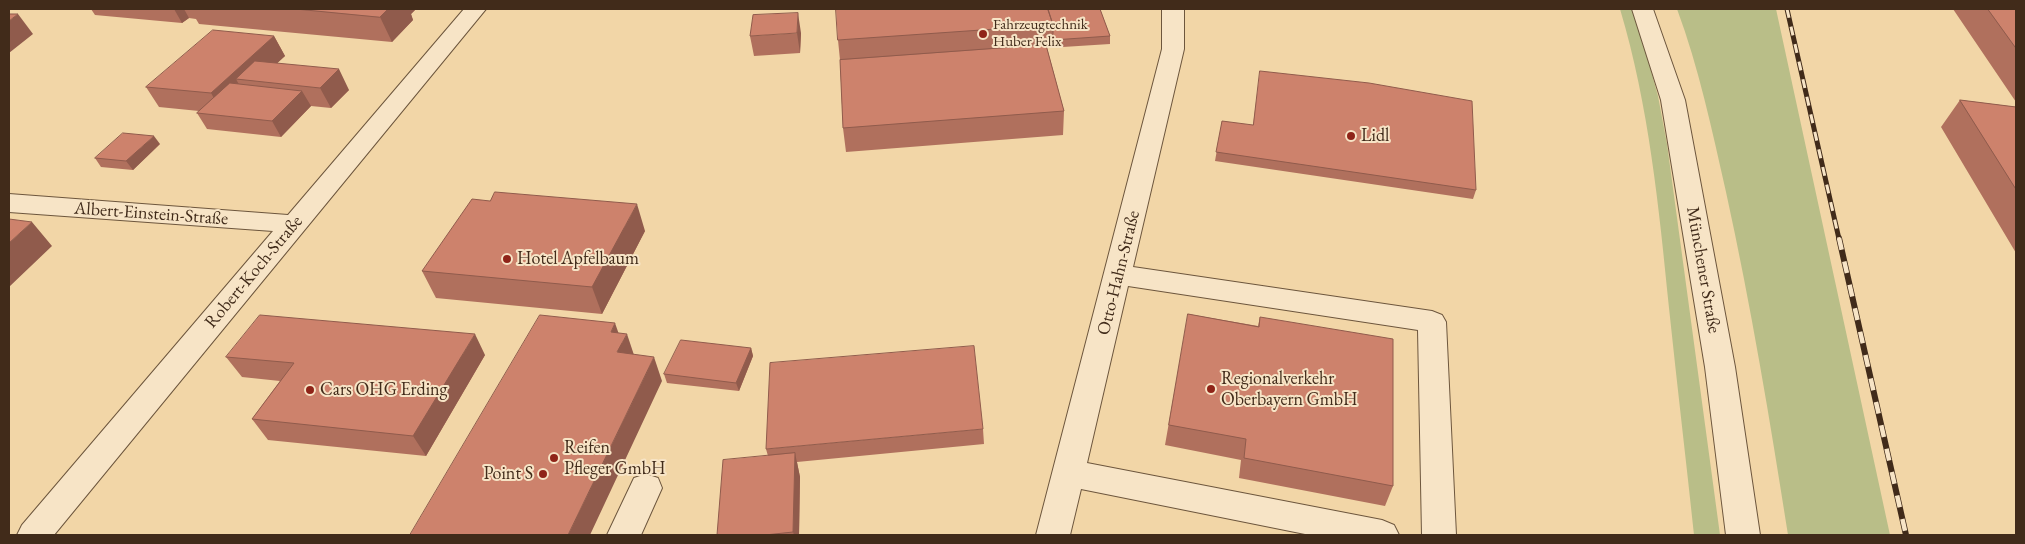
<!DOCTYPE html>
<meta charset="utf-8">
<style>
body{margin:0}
#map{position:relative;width:2025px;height:544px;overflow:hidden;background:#f2d6a7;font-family:"EB Garamond",serif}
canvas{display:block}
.frame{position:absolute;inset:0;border:10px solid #412b1a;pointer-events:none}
</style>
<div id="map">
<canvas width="2025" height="544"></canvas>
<div class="frame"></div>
</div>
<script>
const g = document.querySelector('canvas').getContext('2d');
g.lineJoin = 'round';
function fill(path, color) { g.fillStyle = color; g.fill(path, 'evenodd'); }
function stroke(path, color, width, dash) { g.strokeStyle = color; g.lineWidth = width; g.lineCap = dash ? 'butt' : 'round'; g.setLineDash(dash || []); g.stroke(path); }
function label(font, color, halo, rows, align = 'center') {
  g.font = font + ' "EB Garamond",serif'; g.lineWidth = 4; g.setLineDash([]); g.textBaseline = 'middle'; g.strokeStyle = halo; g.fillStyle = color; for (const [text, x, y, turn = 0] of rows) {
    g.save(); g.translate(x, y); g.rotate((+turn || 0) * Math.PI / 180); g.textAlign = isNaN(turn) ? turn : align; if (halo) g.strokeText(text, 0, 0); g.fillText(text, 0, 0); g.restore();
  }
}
fill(new Path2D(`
 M 1620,9 L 1634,9 L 1658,96 L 1667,144 L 1720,535 L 1694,535 C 1686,460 1677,384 1669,308 C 1659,208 1649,106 1620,9 Z
 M 1677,9 L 1776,9 L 1890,535 L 1788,535 C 1770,420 1751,306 1726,192 C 1712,130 1699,68 1677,9 Z`), '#b9be88');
const minor = new Path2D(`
 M 464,9 L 486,9 L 54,535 L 17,535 L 22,525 L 273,231 L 9,212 L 9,194 L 288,215 Z
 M 1162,9 L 1184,9 L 1184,49 L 1133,267 L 1432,311 L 1442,315 L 1446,322 L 1456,535 L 1422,535 L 1418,330 L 1128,286 L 1087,463 L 1382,520 L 1394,525 L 1399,535 L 1310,535 L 1081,489 L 1070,535 L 1036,535 L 1162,49 Z
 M 1632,9 L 1653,9 L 1685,100 L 1735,367 L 1760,535 L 1726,535 L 1705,367 L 1661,100 Z
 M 646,474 L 658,478 L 662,488 L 641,535 L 607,535 L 634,478 Z`);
stroke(minor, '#6d563d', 2);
fill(minor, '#f7e4c6');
const railFar1 = new Path2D(`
 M 1787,9 L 1839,239`);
const rail = new Path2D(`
 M 1839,238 L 1906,535`);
stroke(railFar1, '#412b1a', 5);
stroke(rail, '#412b1a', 6);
stroke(railFar1, '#f7e4c6', 3, [9]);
stroke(rail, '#f7e4c6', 4.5, [12]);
fill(new Path2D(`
 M 91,9 L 416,9 L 411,14 L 413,20 L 392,42 L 199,24 L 196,19 L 189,18 L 182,23 L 95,15 Z
 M 1100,9 L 1110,36 L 1110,44 L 1047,48 L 1064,111 L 1063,135 L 846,152 L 843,128 L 840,60 L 838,40 Z
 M 1953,9 L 2016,9 L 2016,102 Z
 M 801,33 L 800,53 L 754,56 L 750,36 Z
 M 274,36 L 285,56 L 277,63 L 349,90 L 331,108 L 311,106 L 281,137 L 207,129 L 197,113 L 199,111 L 159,107 L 146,87 Z
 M 1960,100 L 2016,107 L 2016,253 L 1941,127 Z
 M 1222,121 L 1476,190 L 1473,199 L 1215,161 Z
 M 160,144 L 133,170 L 101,167 L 95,158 Z
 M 490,201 L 645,231 L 602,314 L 436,298 L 422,271 Z
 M 1188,314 L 1258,326 L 1260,317 L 1393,486 L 1385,506 L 1239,478 L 1241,460 L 1165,445 Z
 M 751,348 L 753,356 L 739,391 L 667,383 L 664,374 Z
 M 485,355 L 426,456 L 268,440 L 252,419 L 280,381 L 242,377 L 226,357 Z
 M 983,429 L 984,444 L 797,462 L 800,477 L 799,535 L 717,535 L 768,456 L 766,449 Z`), '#b0705d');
fill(new Path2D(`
 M 174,9 L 184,9 L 189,18 L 182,23 Z
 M 388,9 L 416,9 L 411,14 L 413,20 L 392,42 L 380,17 Z
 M 798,13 L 801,33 L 800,53 L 797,33 Z
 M 18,14 L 33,34 L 9,53 L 9,21 Z
 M 274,36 L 285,56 L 258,81 L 236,79 L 244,94 L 223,114 L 211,93 Z
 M 339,69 L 349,90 L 331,108 L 320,88 Z
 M 302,91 L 311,106 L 281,137 L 272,121 Z
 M 154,136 L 160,144 L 133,170 L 126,161 Z
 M 637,204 L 645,231 L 602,314 L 592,287 Z
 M 32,222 L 52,246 L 9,287 L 9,243 Z
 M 615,323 L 622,343 L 627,334 L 635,358 L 626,376 L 611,332 Z
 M 475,334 L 485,355 L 426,456 L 413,436 Z
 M 751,348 L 753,356 L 739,391 L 736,383 Z
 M 654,357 L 662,381 L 590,535 L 568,535 Z
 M 795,453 L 800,477 L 799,535 L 794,535 L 793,532 Z`), '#905b4c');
const building = new Path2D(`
 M 296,9 L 388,9 L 380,17 Z
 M 836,9 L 1048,9 L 1053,25 L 838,40 Z
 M 1048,9 L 1100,9 L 1110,36 L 1053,40 L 1053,25 Z
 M 1988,9 L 2016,9 L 2016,48 Z
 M 798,13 L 797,33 L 750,36 L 753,15 Z
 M 9,14 L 18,14 L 9,21 Z
 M 213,30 L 274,36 L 211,93 L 146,87 Z
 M 1046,45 L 1064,111 L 843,128 L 840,60 Z
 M 255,61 L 339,69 L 320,88 L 236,79 Z
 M 1260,71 L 1369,83 L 1472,101 L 1476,190 L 1216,152 L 1222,121 L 1253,125 Z
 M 230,83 L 302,91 L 272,121 L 197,113 Z
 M 1960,100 L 2016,107 L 2016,189 Z
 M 123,133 L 154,136 L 126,161 L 95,158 Z
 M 495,192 L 637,204 L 592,287 L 422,271 L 472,199 L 490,201 Z
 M 9,219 L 32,222 L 9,243 Z
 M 1188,314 L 1259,327 L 1260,317 L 1393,339 L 1393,486 L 1244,458 L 1246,439 L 1169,425 Z
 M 260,315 L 475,334 L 413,436 L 252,419 L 294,363 L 226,357 Z
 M 540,315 L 615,323 L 611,332 L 627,334 L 617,352 L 654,357 L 568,535 L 410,535 Z
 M 681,340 L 751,348 L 736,383 L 664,374 Z
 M 974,346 L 983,429 L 766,449 L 770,363 Z
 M 795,453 L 793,532 L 765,535 L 717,535 L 723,460 Z`);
fill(building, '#cd826c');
stroke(building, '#905b4c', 1);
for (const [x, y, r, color] of [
 [983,34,5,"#8f2418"],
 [1351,136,5,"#8f2418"],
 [507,259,5,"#8f2418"],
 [1211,389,5,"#8f2418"],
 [310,390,5,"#8f2418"],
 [554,458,5,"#8f2418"],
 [543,474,5,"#8f2418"]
]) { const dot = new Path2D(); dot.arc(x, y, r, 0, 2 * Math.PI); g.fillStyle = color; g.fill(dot); stroke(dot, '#f7e4c6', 2); }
label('15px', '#412b1a', '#f7e4c6', [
 ["Fahrzeugtechnik",993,25],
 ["Huber Felix",993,42]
], 'left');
label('18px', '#412b1a', '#f7e4c6', [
 ["Lidl",1361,136],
 ["Hotel Apfelbaum",517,259],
 ["Regionalverkehr",1221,379],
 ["Oberbayern GmbH",1221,400],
 ["Cars OHG Erding",320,390],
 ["Reifen",564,448],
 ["Pfleger GmbH",564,469],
 ["Point S",533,474,"right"]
], 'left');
label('18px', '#412b1a', '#f7e4c6', [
 ["Albert-Einstein-Straße",151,214,4],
 ["Münchener Straße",1703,270,80],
 ["Robert-Koch-Straße",254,272,-50],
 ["Otto-Hahn-Straße",1119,273,-76]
]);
</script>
